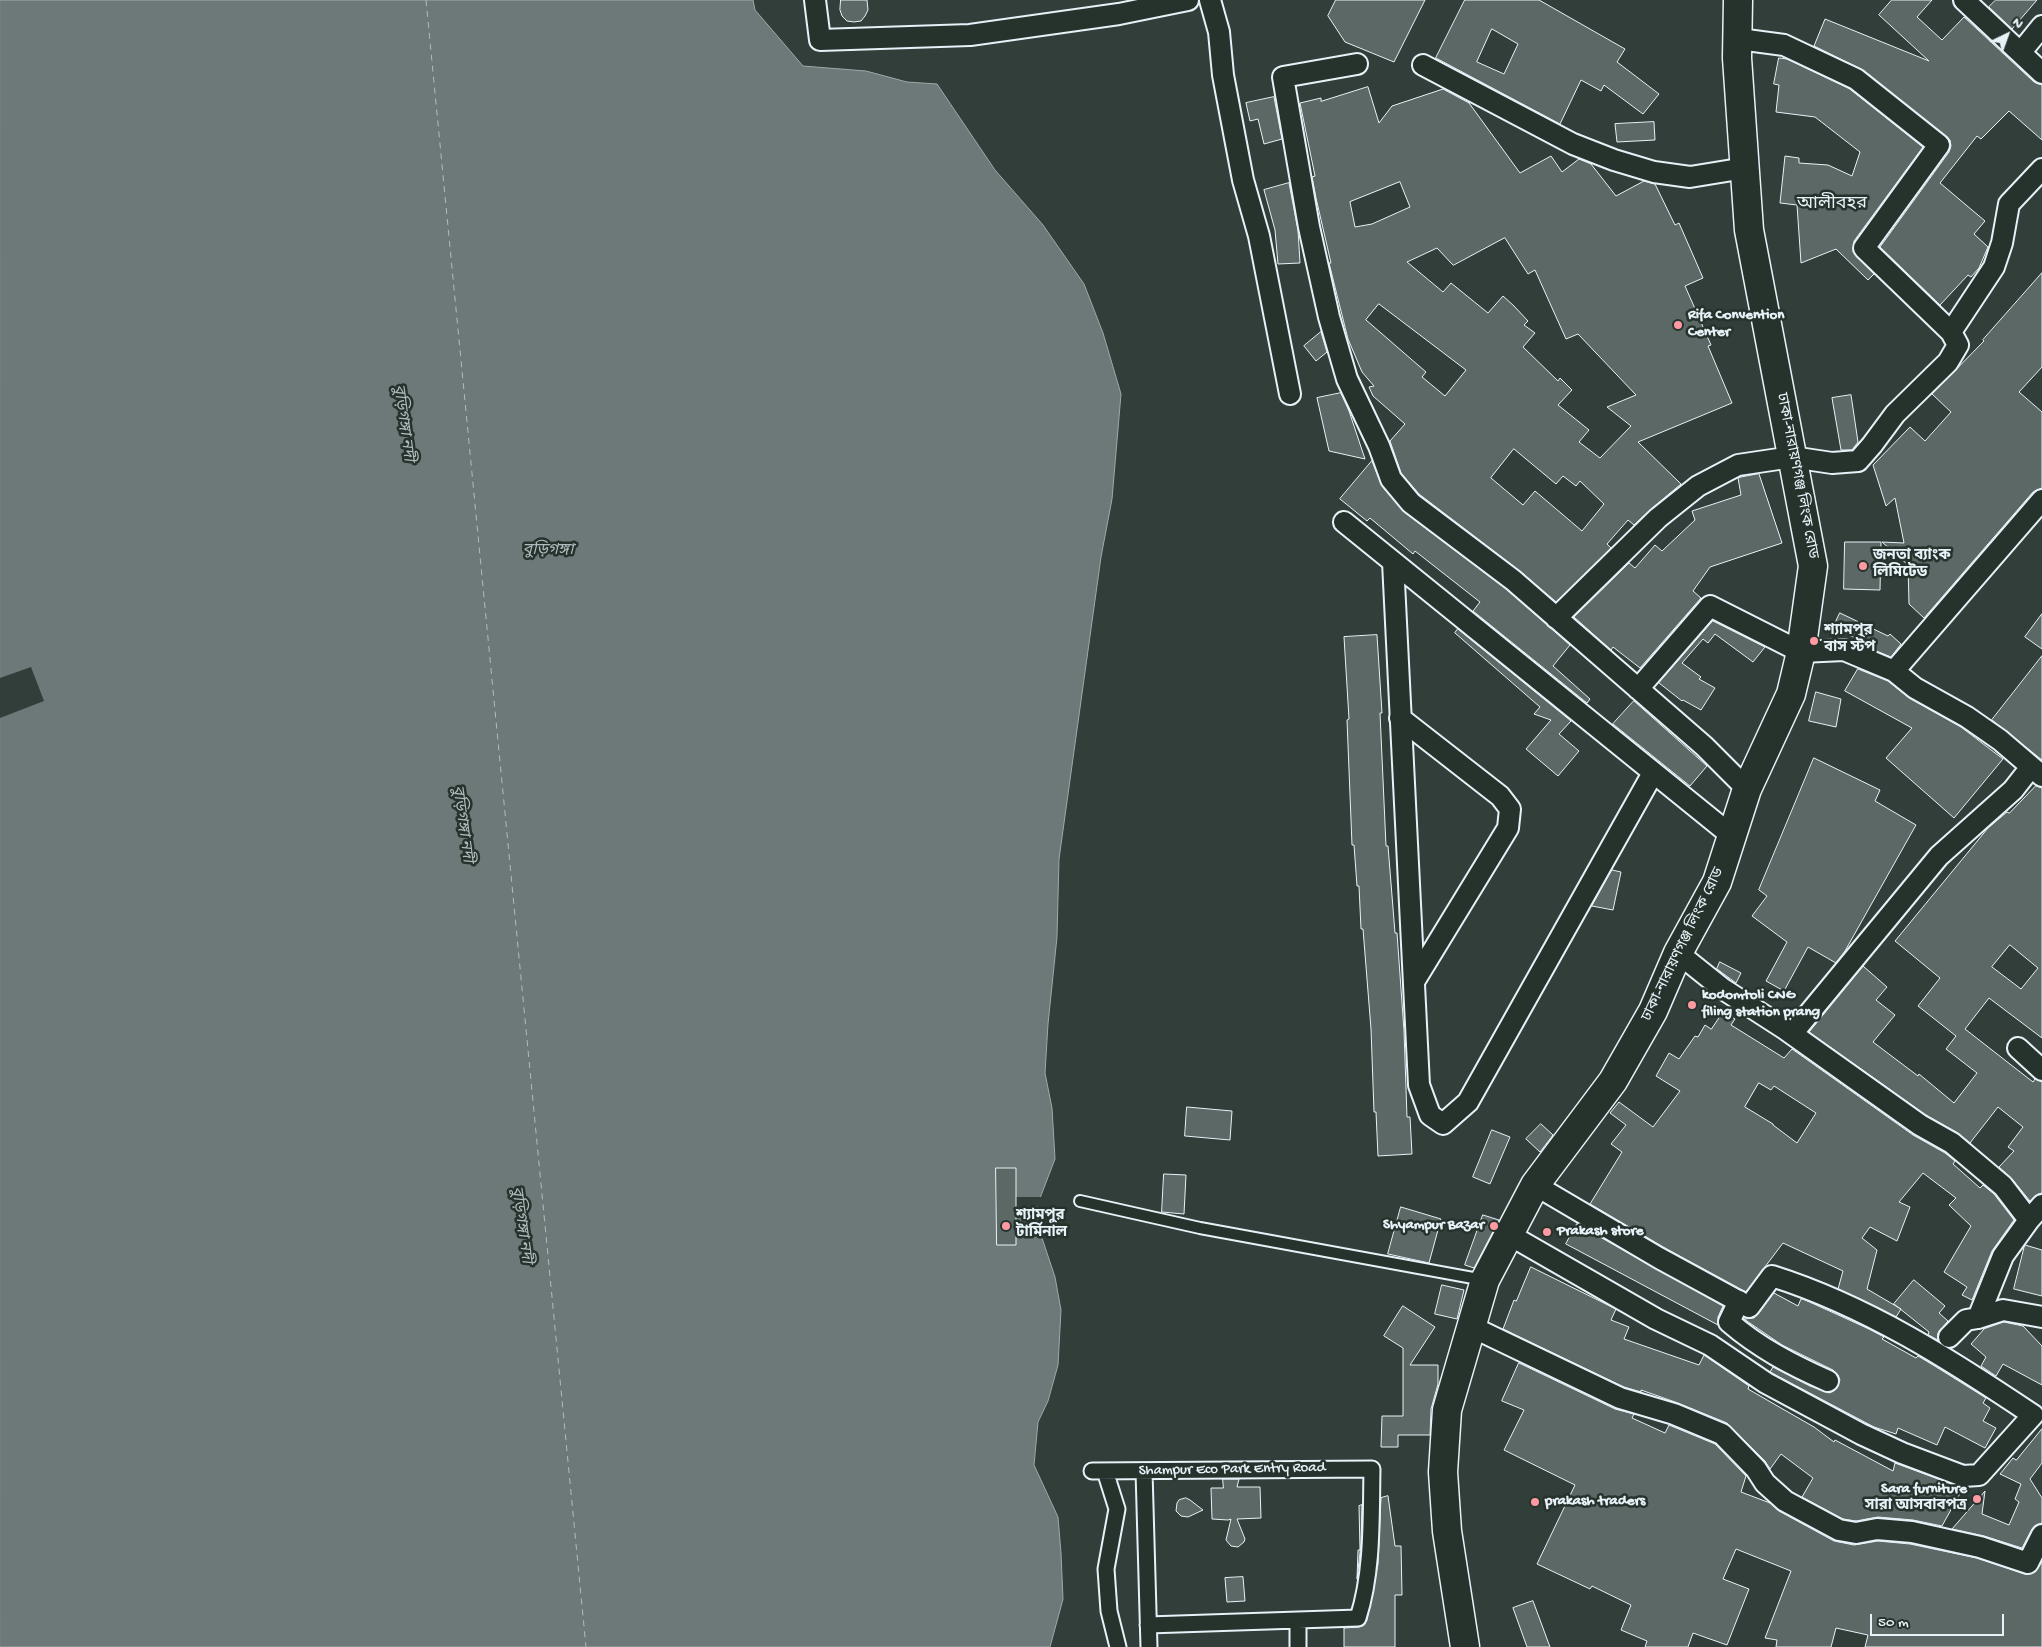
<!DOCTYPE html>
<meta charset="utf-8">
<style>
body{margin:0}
#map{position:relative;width:2042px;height:1647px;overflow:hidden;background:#323e39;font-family:"Gochi Hand",sans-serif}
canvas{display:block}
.north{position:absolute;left:1982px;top:10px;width:50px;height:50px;-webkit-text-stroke:4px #26332d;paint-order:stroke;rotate:42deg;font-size:14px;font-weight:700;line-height:20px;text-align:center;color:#e8f1f8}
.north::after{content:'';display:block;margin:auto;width:18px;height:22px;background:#e8f1f8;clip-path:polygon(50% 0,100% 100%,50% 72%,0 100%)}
.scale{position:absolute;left:1870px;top:1614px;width:134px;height:22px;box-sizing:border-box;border:2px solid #e8f1f8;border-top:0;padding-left:6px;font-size:15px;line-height:18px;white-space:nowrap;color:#e8f1f8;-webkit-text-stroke:4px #26332d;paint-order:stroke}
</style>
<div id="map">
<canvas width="2042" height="1647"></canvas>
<div class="north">N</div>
<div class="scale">50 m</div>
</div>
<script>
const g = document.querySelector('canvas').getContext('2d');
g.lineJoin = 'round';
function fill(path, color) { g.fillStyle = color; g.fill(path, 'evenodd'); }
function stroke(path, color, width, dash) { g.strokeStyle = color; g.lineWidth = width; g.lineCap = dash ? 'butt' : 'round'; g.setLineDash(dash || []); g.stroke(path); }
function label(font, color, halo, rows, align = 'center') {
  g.font = font + ' "Gochi Hand","Noto Sans Bengali",sans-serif'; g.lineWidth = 5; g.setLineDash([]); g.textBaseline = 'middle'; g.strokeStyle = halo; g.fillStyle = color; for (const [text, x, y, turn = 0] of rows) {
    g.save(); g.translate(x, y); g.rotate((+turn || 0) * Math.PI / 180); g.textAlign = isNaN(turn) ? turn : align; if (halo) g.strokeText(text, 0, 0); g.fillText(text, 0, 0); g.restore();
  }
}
const water = new Path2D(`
 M 0,0 L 753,0 L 755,10 L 803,66 L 866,71 L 907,82 L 937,84 L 995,170 L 1043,225 L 1084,284 L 1103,333 L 1121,394 L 1112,499 L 1101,557 L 1059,859 L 1057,937 L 1048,1024 L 1045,1073 L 1052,1108 L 1055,1159 L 1037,1206 L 1038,1226 L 1055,1277 L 1061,1310 L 1058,1365 L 1048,1401 L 1038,1422 L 1034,1465 L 1058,1517 L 1061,1553 L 1063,1599 L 1050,1647 L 0,1647 Z`);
fill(water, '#6d7978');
stroke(water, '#9ea9ab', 1);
fill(new Path2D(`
 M 31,667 L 44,701 L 0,718 L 0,678 Z
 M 996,1168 L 1016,1168 L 1016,1197 L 1044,1197 L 1039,1206 L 1016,1207 L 1016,1245 L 997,1245 Z`), '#323e39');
stroke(new Path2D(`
 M 426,0 L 586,1647`), '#b1bbbe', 1, [6, 5]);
const building = new Path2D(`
 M 841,0 L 867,0 L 868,10 L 865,16 L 861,21 L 854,22 L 847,21 L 842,16 L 840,10 Z
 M 1336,0 L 1425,0 L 1394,62 L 1345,42 L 1328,16 Z
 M 1465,0 L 1539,0 L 1625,49 L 1617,62 L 1659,94 L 1643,114 L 1604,85 L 1601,91 L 1581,80 L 1560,124 L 1436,58 ZM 1492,29 L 1518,44 L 1504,74 L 1477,62 Z
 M 1892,0 L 1932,0 L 1917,17 L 1942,40 L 1964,17 L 2034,82 L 2042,85 L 2042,140 L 2009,111 L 1981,139 L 1977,136 L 1940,183 L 1985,221 L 1974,234 L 1988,247 L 1979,268 L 1971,277 L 1968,275 L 1940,305 L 1880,247 L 1949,152 L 1951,146 L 1950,140 L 1863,70 L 1814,46 L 1825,19 L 1929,61 L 1879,15 Z
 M 1996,0 L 2037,0 L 2012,29 L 1989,7 Z
 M 1779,58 L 1787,59 L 1850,89 L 1923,147 L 1854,241 L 1853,252 L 1874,274 L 1868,280 L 1836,249 L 1801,263 L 1797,205 L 1780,203 L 1785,156 L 1799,158 L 1799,163 L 1828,165 L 1852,176 L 1860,152 L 1815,117 L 1776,112 L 1779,85 L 1774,84 Z
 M 1368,87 L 1379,123 L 1392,106 L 1443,89 L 1469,103 L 1520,173 L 1551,156 L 1562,172 L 1579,159 L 1591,164 L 1616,196 L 1644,181 L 1655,184 L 1675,225 L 1679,223 L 1703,278 L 1685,286 L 1711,345 L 1708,346 L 1732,403 L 1638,442 L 1681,484 L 1651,509 L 1634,525 L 1628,520 L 1607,544 L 1611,548 L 1556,602 L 1520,571 L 1419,494 L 1401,473 L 1390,441 L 1405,424 L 1373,396 L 1369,387 L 1374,386 L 1362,372 L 1348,339 L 1329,263 L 1331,263 L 1316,198 L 1312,177 L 1315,176 L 1300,103 L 1321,98 L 1321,101 ZM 1400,182 L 1410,207 L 1372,224 L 1355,227 L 1350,202 ZM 1505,238 L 1528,274 L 1535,270 L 1566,339 L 1578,334 L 1636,395 L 1607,407 L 1631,426 L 1600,458 L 1579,442 L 1589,430 L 1558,405 L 1572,390 L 1560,378 L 1558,381 L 1523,347 L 1535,333 L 1524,325 L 1528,321 L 1514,306 L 1503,296 L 1488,313 L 1451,283 L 1443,292 L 1407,262 L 1437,248 L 1453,265 ZM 1379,304 L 1466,370 L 1445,396 L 1422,377 L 1426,372 L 1366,320 ZM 1514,449 L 1556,484 L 1563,476 L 1576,486 L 1580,481 L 1604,504 L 1582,531 L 1535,491 L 1523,505 L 1491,478 Z
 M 1274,97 L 1282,139 L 1264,144 L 1258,119 L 1250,121 L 1246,103 Z
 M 1654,122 L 1655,140 L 1617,142 L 1615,124 Z
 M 1289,183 L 1298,230 L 1300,263 L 1278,264 L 1275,230 L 1264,190 Z
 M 2042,273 L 2042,367 L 2019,392 L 2042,412 L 2042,488 L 2033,492 L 1924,618 L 1909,604 L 1908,565 L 1882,542 L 1904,543 L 1895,498 L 1886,506 L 1873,465 L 1910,427 L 1925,441 L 1951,412 L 1932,394 L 1984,341 L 1983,340 Z
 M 1321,332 L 1327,352 L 1316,361 L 1304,346 Z
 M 1341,393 L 1349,411 L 1365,459 L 1329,451 L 1317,398 Z
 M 1851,395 L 1858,442 L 1852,450 L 1841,450 L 1832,398 Z
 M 1372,461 L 1382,486 L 1404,512 L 1506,589 L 1570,645 L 1553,666 L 1590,699 L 1587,703 L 1473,611 L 1480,602 L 1415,551 L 1413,554 L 1370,518 L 1367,521 L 1340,499 Z
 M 1759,474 L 1782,543 L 1710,567 L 1693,591 L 1701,598 L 1640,668 L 1613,647 L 1611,650 L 1574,617 L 1629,563 L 1635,568 L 1655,545 L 1662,551 L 1695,520 L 1692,511 L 1741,495 L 1738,478 Z
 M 1845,542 L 1881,542 L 1880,590 L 1844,589 Z
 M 1840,613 L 1888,636 L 1890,634 L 1901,644 L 1891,657 L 1869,648 L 1871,645 L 1833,628 Z
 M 2042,614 L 2042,649 L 2025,637 Z
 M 1713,621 L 1765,647 L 1753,662 L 1715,634 L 1708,643 L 1703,639 L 1682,663 L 1701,677 L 1699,679 L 1715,688 L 1701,710 L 1683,700 L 1682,701 L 1659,683 Z
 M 1458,629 L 1571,721 L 1559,734 L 1579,751 L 1558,776 L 1526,749 L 1551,720 L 1534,714 L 1540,707 L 1455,633 Z
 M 1377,635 L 1382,713 L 1380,713 L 1386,846 L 1388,846 L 1395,933 L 1397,933 L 1404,1031 L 1407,1117 L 1410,1117 L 1412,1154 L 1378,1156 L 1376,1112 L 1374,1112 L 1371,1029 L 1363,929 L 1361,929 L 1359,886 L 1357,886 L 1354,845 L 1352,845 L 1347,720 L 1349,719 L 1344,637 Z
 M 2042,656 L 2042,760 L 1992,720 Z
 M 1858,669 L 1888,681 L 1909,698 L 1961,727 L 2003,759 L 1954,818 L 1886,758 L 1912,728 L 1845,691 Z
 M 1816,692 L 1841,699 L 1836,727 L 1809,721 Z
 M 1634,701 L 1707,766 L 1690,786 L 1613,724 Z
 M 1814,758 L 1880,790 L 1875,801 L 1916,825 L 1845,951 L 1836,963 L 1808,947 L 1784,991 L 1766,981 L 1787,942 L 1752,916 L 1767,896 L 1759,890 Z
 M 2036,786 L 2042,788 L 2042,1038 L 1989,998 L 1965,1029 L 2033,1082 L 2035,1079 L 2042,1082 L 2042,1193 L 2038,1194 L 2030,1201 L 2012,1179 L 1999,1167 L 2014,1151 L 2008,1147 L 2023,1127 L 1998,1107 L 1970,1143 L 1958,1133 L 1926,1115 L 1809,1032 L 1863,966 L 1887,987 L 1876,1000 L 1895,1015 L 1873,1042 L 1918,1076 L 1919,1074 L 1954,1103 L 1977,1073 L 1946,1049 L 1956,1036 L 1918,1006 L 1940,978 L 1895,941 L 1988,828 L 2007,812 L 2009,813 ZM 2010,945 L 2038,968 L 2021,989 L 1992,967 Z
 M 1612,870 L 1621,872 L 1613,910 L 1592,906 Z
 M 1720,962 L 1741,973 L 1736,983 L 1717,969 Z
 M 1724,1011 L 1735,1019 L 1731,1025 L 1784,1058 L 1792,1049 L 1913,1135 L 1945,1153 L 1955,1161 L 1953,1164 L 1980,1188 L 1983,1185 L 1994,1194 L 2014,1220 L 1992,1251 L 1972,1300 L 1962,1295 L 1967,1287 L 1944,1272 L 1971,1226 L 1949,1205 L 1956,1198 L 1923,1173 L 1899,1202 L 1910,1207 L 1897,1241 L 1870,1227 L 1862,1238 L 1877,1250 L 1867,1289 L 1901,1309 L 1896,1317 L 1838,1289 L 1843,1271 L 1783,1243 L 1746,1292 L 1665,1248 L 1590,1204 L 1622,1152 L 1611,1144 L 1626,1125 L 1610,1113 L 1619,1102 L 1653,1127 L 1680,1091 L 1656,1076 L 1669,1053 L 1679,1059 L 1695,1036 L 1698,1037 L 1705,1025 L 1711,1029 ZM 1759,1083 L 1771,1090 L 1774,1086 L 1816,1113 L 1797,1143 L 1773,1125 L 1773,1124 L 1745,1107 Z
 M 1187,1107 L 1232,1111 L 1230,1140 L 1185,1136 Z
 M 1541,1124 L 1553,1135 L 1540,1152 L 1526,1139 Z
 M 1492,1130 L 1510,1137 L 1490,1184 L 1473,1177 Z
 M 996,1168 L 1016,1168 L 1016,1245 L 997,1245 Z
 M 1164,1174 L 1186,1175 L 1184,1214 L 1162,1212 Z
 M 1401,1207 L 1441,1219 L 1429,1263 L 1388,1254 Z
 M 1483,1215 L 1499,1220 L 1474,1268 L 1465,1265 Z
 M 1577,1224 L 1723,1306 L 1718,1317 L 1718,1325 L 1566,1244 Z
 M 2025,1245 L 2042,1250 L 2042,1296 L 2014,1289 Z
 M 1531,1267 L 1616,1309 L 1611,1320 L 1629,1327 L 1624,1339 L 1699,1365 L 1704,1355 L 1749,1386 L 1748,1389 L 1814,1427 L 1834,1442 L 1835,1440 L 1893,1471 L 1895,1463 L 1963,1488 L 1942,1526 L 1913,1520 L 1878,1517 L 1856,1521 L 1843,1519 L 1802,1497 L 1813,1478 L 1781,1454 L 1770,1469 L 1765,1461 L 1727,1423 L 1678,1403 L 1641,1390 L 1641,1392 L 1624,1387 L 1503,1329 L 1514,1300 L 1516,1301 Z
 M 1914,1280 L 1945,1306 L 1939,1313 L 1948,1321 L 1938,1333 L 1938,1340 L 1928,1335 L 1929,1332 L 1894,1304 Z
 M 1442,1285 L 1464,1290 L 1457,1319 L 1435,1314 Z
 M 1774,1293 L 1798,1306 L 1801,1299 L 1803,1299 L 1869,1329 L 1884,1337 L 1882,1339 L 1916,1358 L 1918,1356 L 1933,1365 L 1986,1398 L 1983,1403 L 1990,1408 L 1983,1421 L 1996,1428 L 1985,1448 L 1945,1427 L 1937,1445 L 1898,1428 L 1896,1434 L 1874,1427 L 1770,1372 L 1773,1367 L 1810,1386 L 1829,1393 L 1835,1390 L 1840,1380 L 1838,1375 L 1833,1370 L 1782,1345 L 1744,1319 L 1754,1318 L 1758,1314 Z
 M 1403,1306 L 1435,1327 L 1410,1365 L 1438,1365 L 1438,1384 L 1431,1409 L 1430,1435 L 1398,1435 L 1398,1447 L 1381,1447 L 1382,1416 L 1403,1416 L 1403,1348 L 1384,1336 Z
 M 2004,1322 L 2023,1326 L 2042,1346 L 2042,1385 L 2003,1364 L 1996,1376 L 1981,1366 L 1986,1357 L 1971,1344 L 1984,1329 Z
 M 1519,1363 L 1615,1409 L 1634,1414 L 1632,1418 L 1665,1433 L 1669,1425 L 1715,1444 L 1746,1476 L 1741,1492 L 1770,1503 L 1779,1511 L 1834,1541 L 1854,1545 L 1878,1541 L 1910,1544 L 1977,1558 L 2025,1574 L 2035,1572 L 2042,1562 L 2042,1647 L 1865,1647 L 1868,1635 L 1836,1628 L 1831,1647 L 1776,1647 L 1777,1640 L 1765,1638 L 1791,1571 L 1736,1549 L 1723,1579 L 1749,1589 L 1727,1645 L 1693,1633 L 1688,1647 L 1645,1647 L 1647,1641 L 1621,1630 L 1631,1605 L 1592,1586 L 1590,1589 L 1537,1564 L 1575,1485 L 1504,1450 L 1524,1410 L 1502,1401 Z
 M 2042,1429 L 2042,1463 L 2030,1479 L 2042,1498 L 2042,1523 L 2036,1525 L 2032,1529 L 2022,1548 L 1984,1536 L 1952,1529 L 1985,1491 L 1982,1514 L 2009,1525 L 2019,1502 L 2015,1499 L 2021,1484 L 2000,1474 L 2013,1458 L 2016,1460 Z
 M 1223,1479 L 1239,1479 L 1237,1487 L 1260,1487 L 1261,1518 L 1237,1519 L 1245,1539 L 1244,1542 L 1238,1547 L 1231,1546 L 1226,1540 L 1231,1519 L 1228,1520 L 1212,1519 L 1211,1488 L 1223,1488 Z
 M 1388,1496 L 1395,1546 L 1401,1546 L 1402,1595 L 1395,1595 L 1395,1647 L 1344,1647 L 1344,1628 L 1359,1627 L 1364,1625 L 1367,1620 L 1378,1564 L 1381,1498 Z
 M 1186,1498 L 1190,1500 L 1203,1510 L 1188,1517 L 1181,1516 L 1176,1511 L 1177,1503 L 1179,1500 Z
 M 1362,1505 L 1361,1544 L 1357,1579 L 1358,1550 L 1360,1550 L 1359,1506 Z
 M 1243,1577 L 1245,1601 L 1227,1602 L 1225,1578 Z
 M 1533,1601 L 1550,1647 L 1527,1647 L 1513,1608 Z`);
fill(building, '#5c6865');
stroke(building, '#e8f1f8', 1);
const service = new Path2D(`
 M 1080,1201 L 1200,1228 L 1484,1280`);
const pedestrian = new Path2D(`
 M 1092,1471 L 1372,1469 C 1371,1517 1373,1572 1358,1618 L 1148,1625
 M 1105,1471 L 1117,1509 L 1106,1569 L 1109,1611 L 1118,1647
 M 1144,1471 L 1149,1647
 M 1298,1647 L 1298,1620`);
const minor = new Path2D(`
 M 815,0 L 820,40 L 970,35 L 1119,14 L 1188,0
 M 1210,0 L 1219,32 L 1223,75 L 1243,180 L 1259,236 L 1290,394
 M 1964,0 L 2042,73
 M 1739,39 L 1784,45 L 1856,79 L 1939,145 L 1864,248 L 1951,332
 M 2021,52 L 2042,26
 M 1357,64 L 1283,77 L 1309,227 L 1329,317 L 1347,379 L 1379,446 L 1391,479 L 1411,503 L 1513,580 L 1704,746 L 1747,789
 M 1423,65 L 1573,144 L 1614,160 L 1654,172 L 1690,177 L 1745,168
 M 1344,522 L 1732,836
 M 1393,562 L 1419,1085 L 1430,1115 L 1443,1124 L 1468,1102 L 1653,773
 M 1556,618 L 1658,518 L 1698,486 L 1738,465 L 1792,457 L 1832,463 L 1858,461 L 1872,445 L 1895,414 L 1948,362 L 1958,345 L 1951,332 L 1994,267 L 2002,243 L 2009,204 L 2042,169
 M 1894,671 L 2042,500
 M 1638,689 L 1710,606 L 1801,652 L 1844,650 L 1894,671 L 1915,688 L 1967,717 L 2000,740 L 2042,776
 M 1400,718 L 1500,796 L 1510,809 L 1508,828 L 1415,980
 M 1678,953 L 1723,989 L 1785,1029 L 1920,1125 L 1952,1143 L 2003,1186 L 2029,1220 L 2042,1205
 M 1792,1034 L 1939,856 L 2013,790 L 2031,767
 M 2018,1048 L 2042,1070
 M 1508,1234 L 1656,1319 L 1710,1345 L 1766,1383 L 1861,1434 L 1902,1453 L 1963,1476 L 1979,1475 L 2033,1415 C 1951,1360 1867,1306 1772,1276 L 1749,1307 L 1659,1258 L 1535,1185
 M 1739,1301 L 1729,1322 C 1759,1348 1792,1365 1828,1381
 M 1978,1318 L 2003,1310 L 2042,1317
 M 1470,1326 L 1620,1398 L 1674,1414 L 1722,1434 L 1756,1469 L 1765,1483 L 1785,1501 L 1839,1530 L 1856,1533 L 1877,1529 L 1912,1532 L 1980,1547 L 2028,1563 L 2042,1535
 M 1949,1337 L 1966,1320 L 1978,1318 L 2003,1256 L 2029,1220`);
const trunk = new Path2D(`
 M 1465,1647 L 1447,1531 L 1443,1472 L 1447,1410 L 1485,1280 L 1535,1185 L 1613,1081 L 1653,1011 L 1678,953 L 1717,882 L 1747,789 L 1791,694 L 1801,652 L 1813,566 L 1749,230 L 1737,58 L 1738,0`);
stroke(service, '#e8f1f8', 14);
stroke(pedestrian, '#e8f1f8', 19);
stroke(minor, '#e8f1f8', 24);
stroke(trunk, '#e8f1f8', 31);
stroke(service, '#26332d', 10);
stroke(pedestrian, '#26332d', 15);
stroke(minor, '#26332d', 20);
stroke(trunk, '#26332d', 28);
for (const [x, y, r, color] of [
 [1678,325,5,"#ff9aa2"],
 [1863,566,5,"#ff9aa2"],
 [1814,641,5,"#ff9aa2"],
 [1692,1005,5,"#ff9aa2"],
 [1006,1226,5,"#ff9aa2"],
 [1494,1226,5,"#ff9aa2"],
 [1547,1232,5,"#ff9aa2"],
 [1977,1499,5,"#ff9aa2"],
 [1535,1502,5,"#ff9aa2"]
]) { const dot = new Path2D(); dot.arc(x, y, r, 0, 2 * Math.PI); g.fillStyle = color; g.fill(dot); stroke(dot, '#26332d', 2); }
label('bold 15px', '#e8f1f8', '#26332d', [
 ["Rifa Convention",1688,316],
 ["Center",1688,333],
 ["জনতা ব্যাংক",1873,557],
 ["লিমিটেড",1873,574],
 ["শ্যামপুর",1824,632],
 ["বাস স্টপ",1824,649],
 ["kodomtoli CNG",1702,996],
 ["filing station prang",1702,1013],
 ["শ্যামপুর",1016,1217],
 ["টার্মিনাল",1016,1234],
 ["Shyampur Bazar",1484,1226,"right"],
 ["Prakash store",1557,1232],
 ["Sara furniture",1967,1490,"right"],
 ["সারা আসবাবপত্র",1967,1507,"right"],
 ["prakash traders",1545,1502]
], 'left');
label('15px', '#e8f1f8', '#26332d', [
 ["ঢাকা-নারায়ণগঞ্জ লিংক রোড",1796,476,79],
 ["ঢাকা-নারায়ণগঞ্জ লিংক রোড",1684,945,-64],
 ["Shampur Eco Park Entry Road",1232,1470,-1]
]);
label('italic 16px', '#b1bbbe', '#26332d', [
 ["বুড়িগঙ্গা নদী",402,423,82],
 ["বুড়িগঙ্গা",548,552],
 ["বুড়িগঙ্গা নদী",461,824,82],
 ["বুড়িগঙ্গা নদী",520,1225,82]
]);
label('18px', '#e8f1f8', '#26332d', [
 ["আলীবহর",1832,205]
]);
</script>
